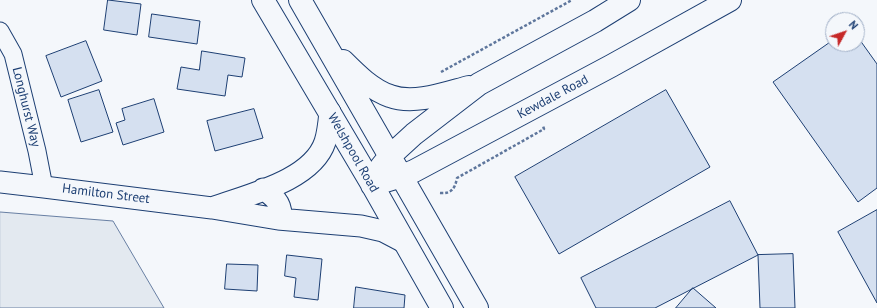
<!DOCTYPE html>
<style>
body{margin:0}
#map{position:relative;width:877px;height:308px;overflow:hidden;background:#f4f7fb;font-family:"PT Sans",sans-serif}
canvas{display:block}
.north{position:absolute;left:825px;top:12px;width:40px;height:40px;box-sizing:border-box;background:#f4f7fb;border:1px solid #9eadc5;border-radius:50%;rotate:50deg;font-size:11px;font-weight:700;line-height:16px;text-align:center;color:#1d3f73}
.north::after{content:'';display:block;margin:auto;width:14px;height:18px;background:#c62828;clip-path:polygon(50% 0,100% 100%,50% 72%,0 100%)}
</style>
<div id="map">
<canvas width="877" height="308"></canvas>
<div class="north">N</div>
</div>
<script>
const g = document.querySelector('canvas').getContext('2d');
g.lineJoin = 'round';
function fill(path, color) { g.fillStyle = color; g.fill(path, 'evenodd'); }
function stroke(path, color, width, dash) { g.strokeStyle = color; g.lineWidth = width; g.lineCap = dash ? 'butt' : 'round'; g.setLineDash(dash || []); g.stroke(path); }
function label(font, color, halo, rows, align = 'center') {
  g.font = font + ' "PT Sans",sans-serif'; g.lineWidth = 3; g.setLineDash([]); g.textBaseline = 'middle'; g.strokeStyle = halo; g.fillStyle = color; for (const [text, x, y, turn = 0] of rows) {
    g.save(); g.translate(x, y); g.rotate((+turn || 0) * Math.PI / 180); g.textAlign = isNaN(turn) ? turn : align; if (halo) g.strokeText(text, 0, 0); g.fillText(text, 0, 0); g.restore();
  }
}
const green = new Path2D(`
 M 0,212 L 113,221 L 164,308 L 0,308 Z`);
fill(green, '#e3e9f0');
stroke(green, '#687fa3', 1);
const building = new Path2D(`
 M 108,0 L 141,4 L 137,35 L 104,30 Z
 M 152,14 L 200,21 L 197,44 L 149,37 Z
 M 857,36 L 877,64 L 877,188 L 858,202 L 773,82 L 833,40 L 833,44 L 857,44 Z
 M 86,41 L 102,81 L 61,97 L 46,56 Z
 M 202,51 L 245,58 L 242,77 L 228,75 L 225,96 L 177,89 L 181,67 L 199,70 Z
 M 99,90 L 113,132 L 81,142 L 68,100 Z
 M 666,90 L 710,167 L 559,254 L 515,177 Z
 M 154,99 L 164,132 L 123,145 L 116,123 L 125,120 L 122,109 Z
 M 254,109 L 263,138 L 215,151 L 207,121 Z
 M 730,201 L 758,255 L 655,308 L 596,308 L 581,278 Z
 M 877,210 L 877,303 L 838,232 Z
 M 793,254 L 795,308 L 760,308 L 758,255 Z
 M 287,255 L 322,259 L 318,300 L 294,297 L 296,278 L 285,276 Z
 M 227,264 L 258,265 L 257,291 L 225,289 Z
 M 356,287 L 405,295 L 404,308 L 354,308 Z
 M 693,288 L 716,308 L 676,308 Z`);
fill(building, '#d5e0f0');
stroke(building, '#1d3f73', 1);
const minor = new Path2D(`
 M 0,31 L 13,54 L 37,151 L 44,187`);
const tertiary = new Path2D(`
 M 0,182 L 44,187 L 212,208 L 278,219 L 361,226 L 383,231 L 404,242
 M 263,189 C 273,196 281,202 281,215 L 278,219
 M 212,208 C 247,195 312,181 325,142 C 328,133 329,122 330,112`);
const primary = new Path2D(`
 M 263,0 L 370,181 L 442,308
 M 300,0 L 477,308
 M 343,61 C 357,75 372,90 390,96 C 414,105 446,93 469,87
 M 381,167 L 390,156 L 414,134 L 479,84 L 595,21 L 629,0
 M 372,185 L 402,176 L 414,171 L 611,66 L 730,0`);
stroke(minor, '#1d3f73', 19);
stroke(tertiary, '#1d3f73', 23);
stroke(primary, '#1d3f73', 24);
stroke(new Path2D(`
 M 441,72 L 572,0
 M 440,193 C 451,194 455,189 457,178 L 544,129 L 543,126`), '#5e769c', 2.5, [3, 2]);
stroke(minor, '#f4f7fb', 17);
stroke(tertiary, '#f4f7fb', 21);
stroke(primary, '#f4f7fb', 22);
label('13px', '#1d3f73', '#f4f7fb', [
 ["Kewdale Road",553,97,-28],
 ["Longhurst Way",26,107,76],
 ["Welshpool Road",353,153,60],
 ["Hamilton Street",106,194,7]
]);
</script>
